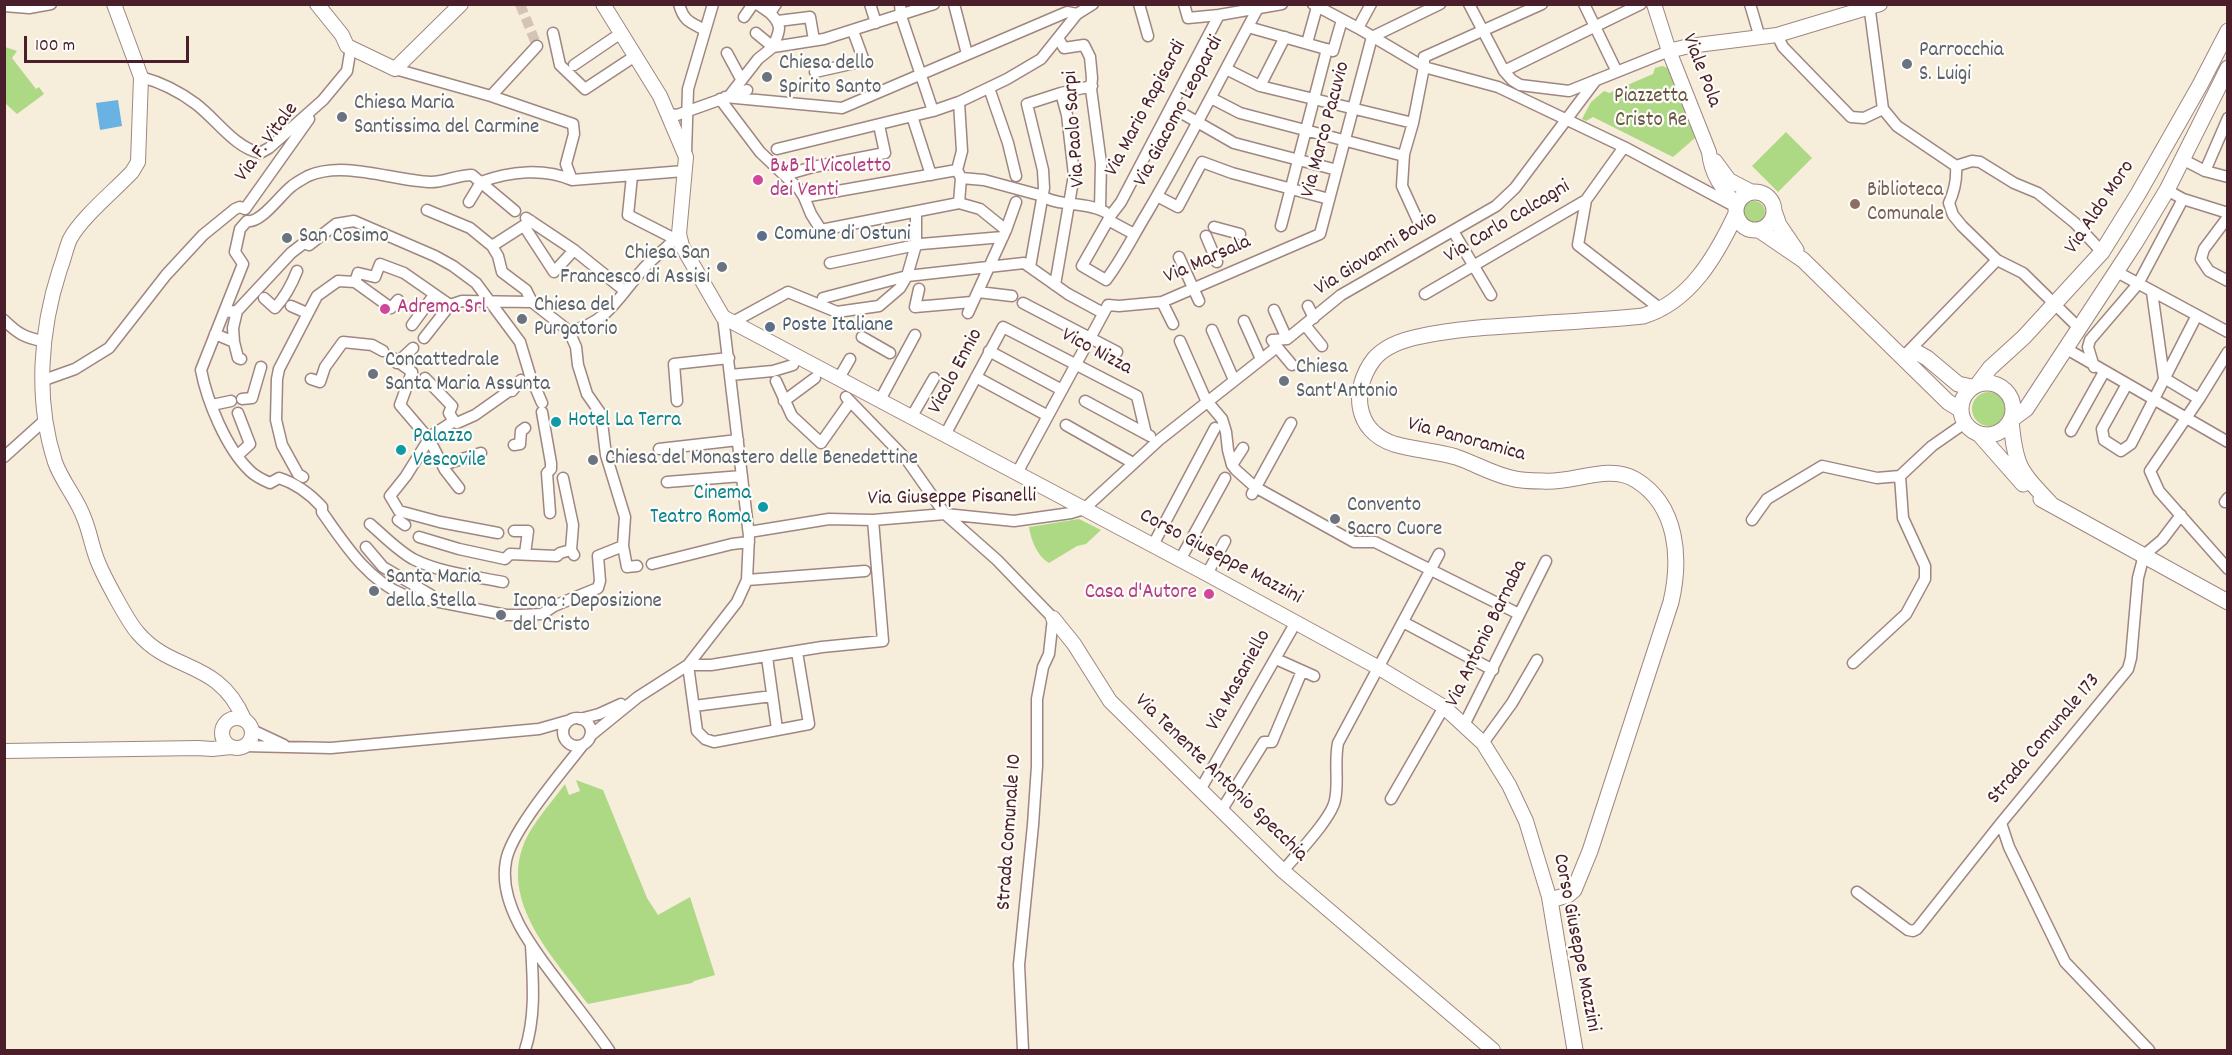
<!DOCTYPE html>
<style>
body{margin:0}
#map{position:relative;width:2232px;height:1055px;overflow:hidden;background:#f6edda;font-family:Dekko,sans-serif}
canvas{display:block}
.frame{position:absolute;inset:0;border:6px solid #4a1f2b;pointer-events:none}
.scale{position:absolute;left:24px;top:36px;width:165px;height:27px;box-sizing:border-box;border:3px solid #4a1f2b;border-top:0;padding-left:8px;font-size:18px;line-height:21px;white-space:nowrap;color:#4a1f2b;-webkit-text-stroke:4px #fdfcf7;paint-order:stroke}
</style>
<div id="map">
<canvas width="2232" height="1055"></canvas>
<div class="frame"></div>
<div class="scale">100 m</div>
</div>
<script>
const g = document.querySelector('canvas').getContext('2d');
g.lineJoin = 'round';
function fill(path, color) { g.fillStyle = color; g.fill(path, 'evenodd'); }
function stroke(path, color, width, dash) { g.strokeStyle = color; g.lineWidth = width; g.lineCap = dash ? 'butt' : 'round'; g.setLineDash(dash || []); g.stroke(path); }
function label(font, color, halo, rows, align = 'center') {
  g.font = font + ' Dekko,sans-serif'; g.lineWidth = 4.5; g.setLineDash([]); g.textBaseline = 'middle'; g.strokeStyle = halo; g.fillStyle = color; for (const [text, x, y, turn = 0] of rows) {
    g.save(); g.translate(x, y); g.rotate((+turn || 0) * Math.PI / 180); g.textAlign = isNaN(turn) ? turn : align; if (halo) g.strokeText(text, 0, 0); g.fillText(text, 0, 0); g.restore();
  }
}
fill(new Path2D(`
 M 5,47 L 17,51 L 12,58 L 36,89 L 39,87 L 44,94 L 17,114 L 5,103 Z
 M 1662,66 L 1669,68 L 1672,72 L 1695,138 L 1673,157 L 1593,117 L 1586,121 L 1582,119 L 1591,102 L 1604,91 L 1609,93 L 1653,74 L 1655,68 Z
 M 1786,132 L 1812,158 L 1778,192 L 1752,166 Z
 M1743 212a11 11 0 1 1 22 0a11 11 0 1 1-22 0Z
 M1972 409a17 17 0 1 1 34 0a17 17 0 1 1-34 0Z
 M 1079,519 L 1101,530 L 1086,544 L 1077,546 L 1049,563 C 1037,556 1031,540 1029,527 Z
 M 576,780 L 603,790 L 647,898 L 658,915 L 690,897 L 715,975 L 694,981 L 692,983 L 588,1004 C 555,959 498,902 525,841 C 534,821 552,802 565,784 L 569,795 L 580,791 Z`), '#aed984');
fill(new Path2D(`
 M 118,100 L 122,126 L 100,130 L 96,103 Z`), '#69b2e1');
stroke(new Path2D(`
 M 520,4 L 537,46`), '#d4c4b7', 10, [10, 5]);
const minor = new Path2D(`
 M 679,4 C 684,22 690,22 705,30
 M 757,4 L 770,13
 M 870,4 L 876,23
 M 900,4 L 901,16 L 933,111
 M 954,4 L 967,54
 M 1139,4 L 1148,36
 M 1184,4 L 1188,18 L 1219,15 L 1282,4
 M 1313,4 L 1358,28 L 1424,67 L 1498,87 L 1624,147 L 1736,207
 M 1469,4 L 1504,71 L 1512,80 L 1520,85 L 1569,91 L 1669,51
 M 1584,4 L 1617,72
 M 1750,4 L 1760,38
 M 1869,4 L 1883,109 L 1897,126 L 1956,166 L 1972,161 L 1980,162 L 2014,183 L 2038,193 L 2075,223 L 2102,252
 M 4,6 L 29,8 L 51,4
 M 1219,15 L 1121,202 L 1111,215 L 1082,266 L 1106,280 C 1122,259 1133,236 1147,213 C 1186,147 1221,77 1258,8
 M 744,17 L 753,4
 M 778,21 L 810,17 L 814,40
 M 1248,27 L 1333,51 L 1342,20
 M 1358,28 L 1371,4
 M 553,33 L 560,65 L 585,89 L 635,56
 M 756,33 L 773,47 C 779,31 784,27 770,13 L 776,4
 M 1777,35 L 1783,47 L 1851,117 L 1864,118 L 1883,109
 M 1058,38 L 1064,48 L 1084,45 L 1090,57 L 1092,78 L 1091,89 L 1101,163 L 1100,209
 M 1307,43 L 1317,7
 M 727,53 L 741,79
 M 574,65 L 621,33
 M 395,69 L 491,96 L 573,124 L 574,134 L 566,164 L 572,180
 M 1226,69 L 1260,86 L 1413,123
 M 1504,71 L 1641,4
 M 815,72 L 864,61 L 853,31
 M 141,77 C 160,82 180,92 196,104 C 217,120 234,147 260,153 L 269,148 L 323,100 L 347,71 L 351,47
 M 1260,86 L 1285,37
 M 989,88 L 1008,143 L 1016,176
 M 730,95 L 758,59 L 773,47 L 824,39 L 934,4
 M 491,96 L 537,46
 M 725,97 L 842,108 L 1067,12 L 1077,14
 M 1211,98 L 1240,113 L 1404,156
 M 720,99 L 760,152 L 799,189 L 804,197 L 811,214 L 821,230 L 959,203 L 980,209 L 1006,230
 M 1171,107 L 1234,143 L 1337,170
 M 669,114 L 677,115 L 747,90
 M 912,116 L 931,175
 M 777,149 L 933,111 L 959,102 L 1007,79 L 1041,59 L 1077,14 L 1093,4
 M 686,153 L 688,89 L 713,4
 M 2182,159 L 2205,171 L 2228,177
 M 1956,166 C 1957,180 1955,190 1949,203 L 1953,215 L 1962,226 L 1997,260 L 2023,273 L 2079,328
 M 2205,171 L 2228,118
 M 785,175 L 813,167 L 885,153 L 879,125
 M 632,176 L 628,215 L 675,239
 M 961,178 L 984,180 L 1043,196 C 1055,206 1089,202 1105,212
 M 481,182 C 510,171 544,168 572,180 L 684,171
 M 2167,190 L 2183,199 L 2228,213
 M 1157,196 L 1178,207 L 1202,162 L 1232,173 L 1329,199
 M 804,197 L 957,170
 M 1586,200 L 1578,245 L 1662,310
 M 469,202 L 481,182
 M 959,203 L 961,178 L 957,170 L 962,151 L 959,102
 M 245,209 L 309,119
 M 427,210 L 470,228 L 492,246
 M 515,211 L 472,175 C 458,175 444,182 431,182 C 393,181 345,160 308,176 C 303,179 297,182 292,186 C 281,194 261,224 247,221 L 240,229 L 235,252 L 243,264 L 201,370 C 207,401 226,448 250,471 C 255,476 263,480 270,483 L 279,478 C 295,483 311,495 322,507 L 322,512 C 344,543 367,580 404,595 L 506,615 L 521,615 L 542,614 L 554,606 L 598,588 L 600,581 L 598,556 L 623,546
 M 2228,217 L 2204,249 L 2201,259 L 2209,271 L 2228,281
 M 526,218 L 574,250 L 625,291
 M 1108,220 L 1134,234
 M 531,221 L 492,246 L 498,256 L 502,272 L 526,290 L 532,302
 M 1418,221 L 1402,186 L 1404,154 L 1413,123 L 1424,67 L 1424,57 L 1542,4
 M 524,226 L 554,272 L 574,250
 M 1281,226 L 1327,49
 M 1214,227 L 1240,234
 M 1453,231 L 1491,295
 M 1206,236 L 1217,262
 M 1179,257 L 1199,301
 M 830,263 L 921,244 L 1003,237
 M 1030,267 L 1044,188 L 1043,170 L 1027,104 L 1061,93 L 1092,86
 M 2117,272 L 2228,332
 M 355,282 L 391,308 L 398,300
 M 1055,285 L 1074,175 L 1067,115 L 1061,93
 M 919,289 L 915,307 L 972,302
 M 978,292 L 1012,296
 M 2152,292 L 2164,378 L 2199,399
 M 1425,294 L 1586,200 L 1624,147
 M 264,298 L 275,308 C 284,298 292,284 297,271
 M 823,298 L 907,276 L 1024,263 L 1068,294 L 1103,313
 M 1162,302 L 1173,324
 M 1023,303 L 1117,352
 M 291,306 L 307,313
 M 1308,306 L 1314,318
 M 1274,310 L 1287,339
 M 225,312 L 237,311 L 291,253 L 304,243 L 309,245 L 336,224 L 354,221 L 435,256 L 453,266 L 476,283 L 520,342 L 530,375 L 542,403
 M 968,313 L 1006,230 L 1016,202
 M 4,320 C 17,333 25,338 43,341
 M 1244,321 L 1261,359
 M 733,322 L 788,292 L 837,312 L 879,306 L 900,288 L 907,276 L 916,245 L 916,213
 M 412,325 L 434,295
 M 1305,325 L 1322,346
 M 1212,330 L 1234,380
 M 569,331 L 576,347 L 578,365 L 587,394 L 601,414 L 606,455 L 625,517 L 623,546 L 627,567 L 637,566
 M 215,334 L 234,342 L 238,358 L 241,359
 M 862,337 L 890,353
 M 424,338 L 450,305 L 462,301 L 532,302 L 569,331 C 608,324 620,294 645,267 C 656,255 669,247 679,234
 M 1180,341 L 1206,400 L 1222,419 L 1226,432 L 1228,450 L 1232,465 L 1236,470 L 1255,487 L 1354,542 L 1375,542 L 1519,614
 M 234,342 L 233,328 L 237,311
 M 1277,347 L 1292,365
 M 2065,348 L 2228,442
 M 989,351 L 1062,390
 M 2228,352 L 2199,399 L 2150,471 L 2159,491 L 2228,569
 M 1904,356 L 1997,260
 M 393,358 L 412,372 L 400,405 L 429,439 L 445,470 L 459,488
 M 397,363 L 413,348
 M 2094,367 L 2088,347 L 2090,340 L 2138,284 L 2183,199
 M 730,375 L 773,371 L 793,365
 M 976,377 L 1048,416
 M 425,378 L 452,406 L 449,413 L 454,421
 M 839,378 L 850,359
 M 311,379 L 320,382 L 325,367 L 343,342 L 372,345 L 383,351
 M 44,380 L 75,369 L 109,348 L 166,275 L 203,235 L 235,209 L 240,207 L 245,209
 M 776,381 L 792,416 L 821,443 L 850,402
 M 2127,384 L 2102,429 L 2104,440 L 2121,451 L 2131,444 L 2197,315
 M 846,397 L 907,460 L 945,514 L 997,560 L 1053,618 L 1049,654 L 1043,667 L 1037,699 L 1037,766 L 1033,825 L 1019,965 L 1023,1050
 M 242,399 L 252,398 L 261,367
 M 880,400 L 915,335
 M 677,401 L 674,364 L 729,358
 M 784,401 L 815,378
 M 1085,401 L 1150,436
 M 212,405 L 231,401
 M 542,412 L 551,463 L 551,469 L 547,473 L 550,513
 M 912,416 L 934,378
 M 1066,425 L 1133,463
 M 2071,431 L 2104,372
 M 945,435 L 1003,327 L 1137,396 L 1146,434
 M 514,445 L 520,444 L 521,431 L 525,428
 M 659,449 L 738,440
 M 238,455 L 250,444 L 238,413
 M 4,457 L 45,420
 M 443,465 L 481,453
 M 1232,465 L 1243,448
 M 1017,473 L 1108,305 L 1119,306 L 1162,302 L 1320,234 L 1372,37 L 1440,4
 M 1900,476 L 1932,446 L 1965,423
 M 303,477 L 298,474 L 282,445 L 276,420 L 277,379 L 279,369 L 317,296 L 338,281 L 355,282 L 358,273 L 375,277 L 380,264 L 404,273 L 450,305
 M 563,478 L 573,525 L 571,550
 M 667,482 L 742,476
 M 1252,494 L 1291,423
 M 2225,502 L 2228,498
 M 398,520 L 405,525
 M 1752,520 L 1767,499 L 1822,466 L 1877,478 L 1900,476
 M 370,524 C 384,536 397,550 413,559 C 441,573 473,576 503,582
 M 514,531 L 528,531 L 525,554
 M 749,532 L 829,519 L 873,520 L 945,514 L 1014,521 L 1071,513 L 1084,509 L 1159,440 L 1277,347 L 1272,340 L 1287,339 L 1341,295 L 1496,206 L 1515,188 L 1596,80
 M 498,533 L 440,522 L 399,511 L 390,496 L 406,476 L 429,439 L 434,434 L 454,421 L 457,423 L 475,415 L 509,391 L 512,391 L 521,380
 M 419,537 L 459,549 L 505,559 L 510,554 L 557,556 L 560,553 L 571,550 L 574,555
 M 1153,545 L 1215,428
 M 366,547 L 383,567 L 431,595 L 433,601
 M 1180,560 L 1225,478
 M 652,564 L 732,544 L 749,542
 M 1207,574 L 1225,541
 M 747,580 L 865,571
 M 1403,622 L 1493,670
 M 797,652 L 809,724 L 714,742 L 705,739 L 697,731 L 688,665 L 711,665 L 822,647 L 883,641 L 873,520
 M 767,657 L 777,729
 M 1276,659 L 1314,676
 M 1853,663 L 1906,614 L 1925,579 L 1925,566 L 1903,518 L 1900,476
 M 694,706 L 772,696
 M563 732a14 14 0 1 1 28 0a14 14 0 1 1-28 0Z
 M 580,719 L 599,714 L 621,704
 M 1464,725 L 1546,561
 M 252,730 L 284,745
 M 590,736 L 638,697 L 688,665 L 737,602 L 747,580 L 749,536 L 723,317
 M 1483,743 L 1512,703 L 1537,660
 M 244,746 L 331,748 L 539,729 L 567,721
 M 582,746 C 562,772 511,831 506,861 C 497,908 539,956 565,991 C 580,1011 595,1030 609,1050
 M 1200,790 L 1296,622
 M 1391,799 L 1444,707
 M 1221,811 L 1264,742 L 1272,742 L 1302,671
 M 2001,823 L 2009,847 L 2065,962 L 2149,1050
 M 1283,871 C 1296,855 1332,818 1335,800 C 1339,782 1334,763 1338,743 L 1439,554
 M 1857,892 L 1908,930 L 1913,931 L 1917,929 L 2001,823 L 2128,669 L 2131,658 L 2138,578 L 2144,555 L 2162,540 L 2181,515
 M 525,1050 C 536,1016 533,981 531,945`);
const tertiary = new Path2D(`
 M 114,4 L 141,77 L 138,162 L 132,172 C 114,191 82,217 70,239 C 66,248 64,259 60,269 C 40,330 35,400 55,462 C 62,482 77,498 84,518 C 90,532 92,548 98,562 C 104,577 128,622 138,633 C 172,673 218,659 244,719
 M 317,4 L 342,35 L 347,46 L 395,69 L 461,4
 M 603,4 L 660,96 L 686,157 L 679,234 L 682,246 L 723,317 L 1207,574 L 1379,668 L 1444,707 L 1483,743 L 1509,785 L 1526,821 L 1550,900
 M 1654,4 L 1669,51 L 1709,152 C 1711,174 1722,189 1737,205
 M 1669,51 L 1689,46 L 1777,35 L 1880,4
 M 1715,161 L 1729,180 L 1752,192
 M 1053,618 L 1074,644 L 1110,701 L 1283,871 L 1493,1050
 M222 733a15 15 0 1 1 30 0a15 15 0 1 1-30 0Z
 M 4,751 L 198,748 L 212,749 L 231,747`);
const secondary = new Path2D(`
 M1736 211a19 19 0 1 1 38 0a19 19 0 1 1-38 0Z
 M 1774,211 L 1779,225 L 1796,250
 M 1759,230 L 1803,260 L 1948,402 L 1961,410
 M 1903,356 L 1918,353 L 1927,358 L 1958,384 L 1972,387
 M1961 409a26 26 0 1 1 52 0a26 26 0 1 1-52 0Z
 M 1978,384 L 1990,368 L 2024,337 L 2102,252 L 2138,194 L 2200,85 L 2228,31
 M 1979,434 L 2023,484
 M 2041,499 L 2228,602
 M 2050,503 C 2019,470 2015,466 2011,420 L 2026,409 L 2135,243 L 2167,190 L 2228,68
 M 1575,1050 L 1550,900 L 1568,895 L 1574,890 L 1590,851 L 1671,602 C 1681,559 1678,506 1636,480 C 1609,463 1572,484 1543,481 C 1532,481 1521,481 1511,478 C 1492,474 1474,463 1456,457 C 1436,451 1414,450 1394,444 C 1354,431 1351,389 1374,359 C 1385,346 1406,339 1422,336 C 1455,329 1488,327 1521,325 C 1562,322 1603,320 1643,316 C 1690,302 1716,256 1736,214`);
stroke(minor, '#a08682', 13);
stroke(tertiary, '#a08682', 16);
stroke(secondary, '#a08682', 17);
stroke(minor, '#fff', 10);
stroke(tertiary, '#fff', 14);
stroke(secondary, '#fff', 15);
for (const [x, y, r, color] of [
 [1907,64,6,"#6b7280"],
 [767,77,6,"#6b7280"],
 [342,117,6,"#6b7280"],
 [758,180,6,"#d1479c"],
 [1855,204,6,"#8d6e63"],
 [762,236,6,"#5c6f8a"],
 [287,238,6,"#6b7280"],
 [722,267,6,"#6b7280"],
 [385,309,6,"#d1479c"],
 [522,319,6,"#6b7280"],
 [770,327,6,"#5c6f8a"],
 [373,374,6,"#6b7280"],
 [1284,381,6,"#6b7280"],
 [556,422,6,"#0f9aa8"],
 [401,450,6,"#0f9aa8"],
 [593,460,6,"#6b7280"],
 [763,507,6,"#0f9aa8"],
 [1335,519,6,"#6b7280"],
 [374,591,6,"#6b7280"],
 [1209,594,6,"#d1479c"],
 [501,615,6,"#6b7280"]
]) { const dot = new Path2D(); dot.arc(x, y, r, 0, 2 * Math.PI); g.fillStyle = color; g.fill(dot); stroke(dot, '#fdfcf7', 2); }
label('21px', '#5b616d', '#fdfcf7', [
 ["Parrocchia",1919,52],
 ["S. Luigi",1919,76],
 ["Chiesa dello",779,65],
 ["Spirito Santo",779,89],
 ["Chiesa Maria",354,105],
 ["Santissima del Carmine",354,129],
 ["San Cosimo",299,238],
 ["Chiesa San",710,255,"right"],
 ["Francesco di Assisi",710,279,"right"],
 ["Chiesa del",534,307],
 ["Purgatorio",534,331],
 ["Concattedrale",385,362],
 ["Santa Maria Assunta",385,386],
 ["Chiesa",1296,369],
 ["Sant'Antonio",1296,393],
 ["Chiesa del Monastero delle Benedettine",605,460],
 ["Convento",1347,507],
 ["Sacro Cuore",1347,531],
 ["Santa Maria",386,579],
 ["della Stella",386,603],
 ["Icona : Deposizione",513,603],
 ["del Cristo",513,627]
], 'left');
label('21px', '#4a1f2b', '#fdfcf7', [
 ["Viale Pola",1700,71,69],
 ["Via Mario Rapisardi",1147,109,-62],
 ["Via Giacomo Leopardi",1180,112,-62],
 ["Via Paolo Sarpi",1076,129,-94],
 ["Via Marco Pacuvio",1327,130,-75],
 ["Via F. Vitale",268,143,-54],
 ["Via Aldo Moro",2101,208,-56],
 ["Via Carlo Calcagni",1508,223,-31],
 ["Via Giovanni Bovio",1377,255,-32],
 ["Via Marsala",1208,261,-24],
 ["Vico Nizza",1096,353,28],
 ["Vicolo Ennio",957,372,-62],
 ["Via Panoramica",1466,441,15],
 ["Via Giuseppe Pisanelli",952,499,-1],
 ["Corso Giuseppe Mazzini",1220,558,28],
 ["Via Antonio Barnaba",1488,634,-64],
 ["Via Masaniello",1240,681,-61],
 ["Strada Comunale 173",2045,740,-50],
 ["Via Tenente Antonio Specchia",1220,779,44],
 ["Strada Comunale 10",1011,832,-86],
 ["Corso Giuseppe Mazzini",1575,943,79]
]);
label('21px', '#685746', '#fdfcf7', [
 ["Piazzetta",1651,98],
 ["Cristo Re",1651,122]
]);
label('21px', '#b23c85', '#fdfcf7', [
 ["B&B Il Vicoletto",770,168],
 ["dei Venti",770,192],
 ["Adrema Srl",397,309],
 ["Casa d'Autore",1197,594,"right"]
], 'left');
label('21px', '#785e54', '#fdfcf7', [
 ["Biblioteca",1867,192],
 ["Comunale",1867,216]
], 'left');
label('21px', '#4e5e75', '#fdfcf7', [
 ["Comune di Ostuni",774,236],
 ["Poste Italiane",782,327]
], 'left');
label('21px', '#0d838f', '#fdfcf7', [
 ["Hotel La Terra",568,422],
 ["Palazzo",413,438],
 ["Vescovile",413,462],
 ["Cinema",751,495,"right"],
 ["Teatro Roma",751,519,"right"]
], 'left');
</script>
